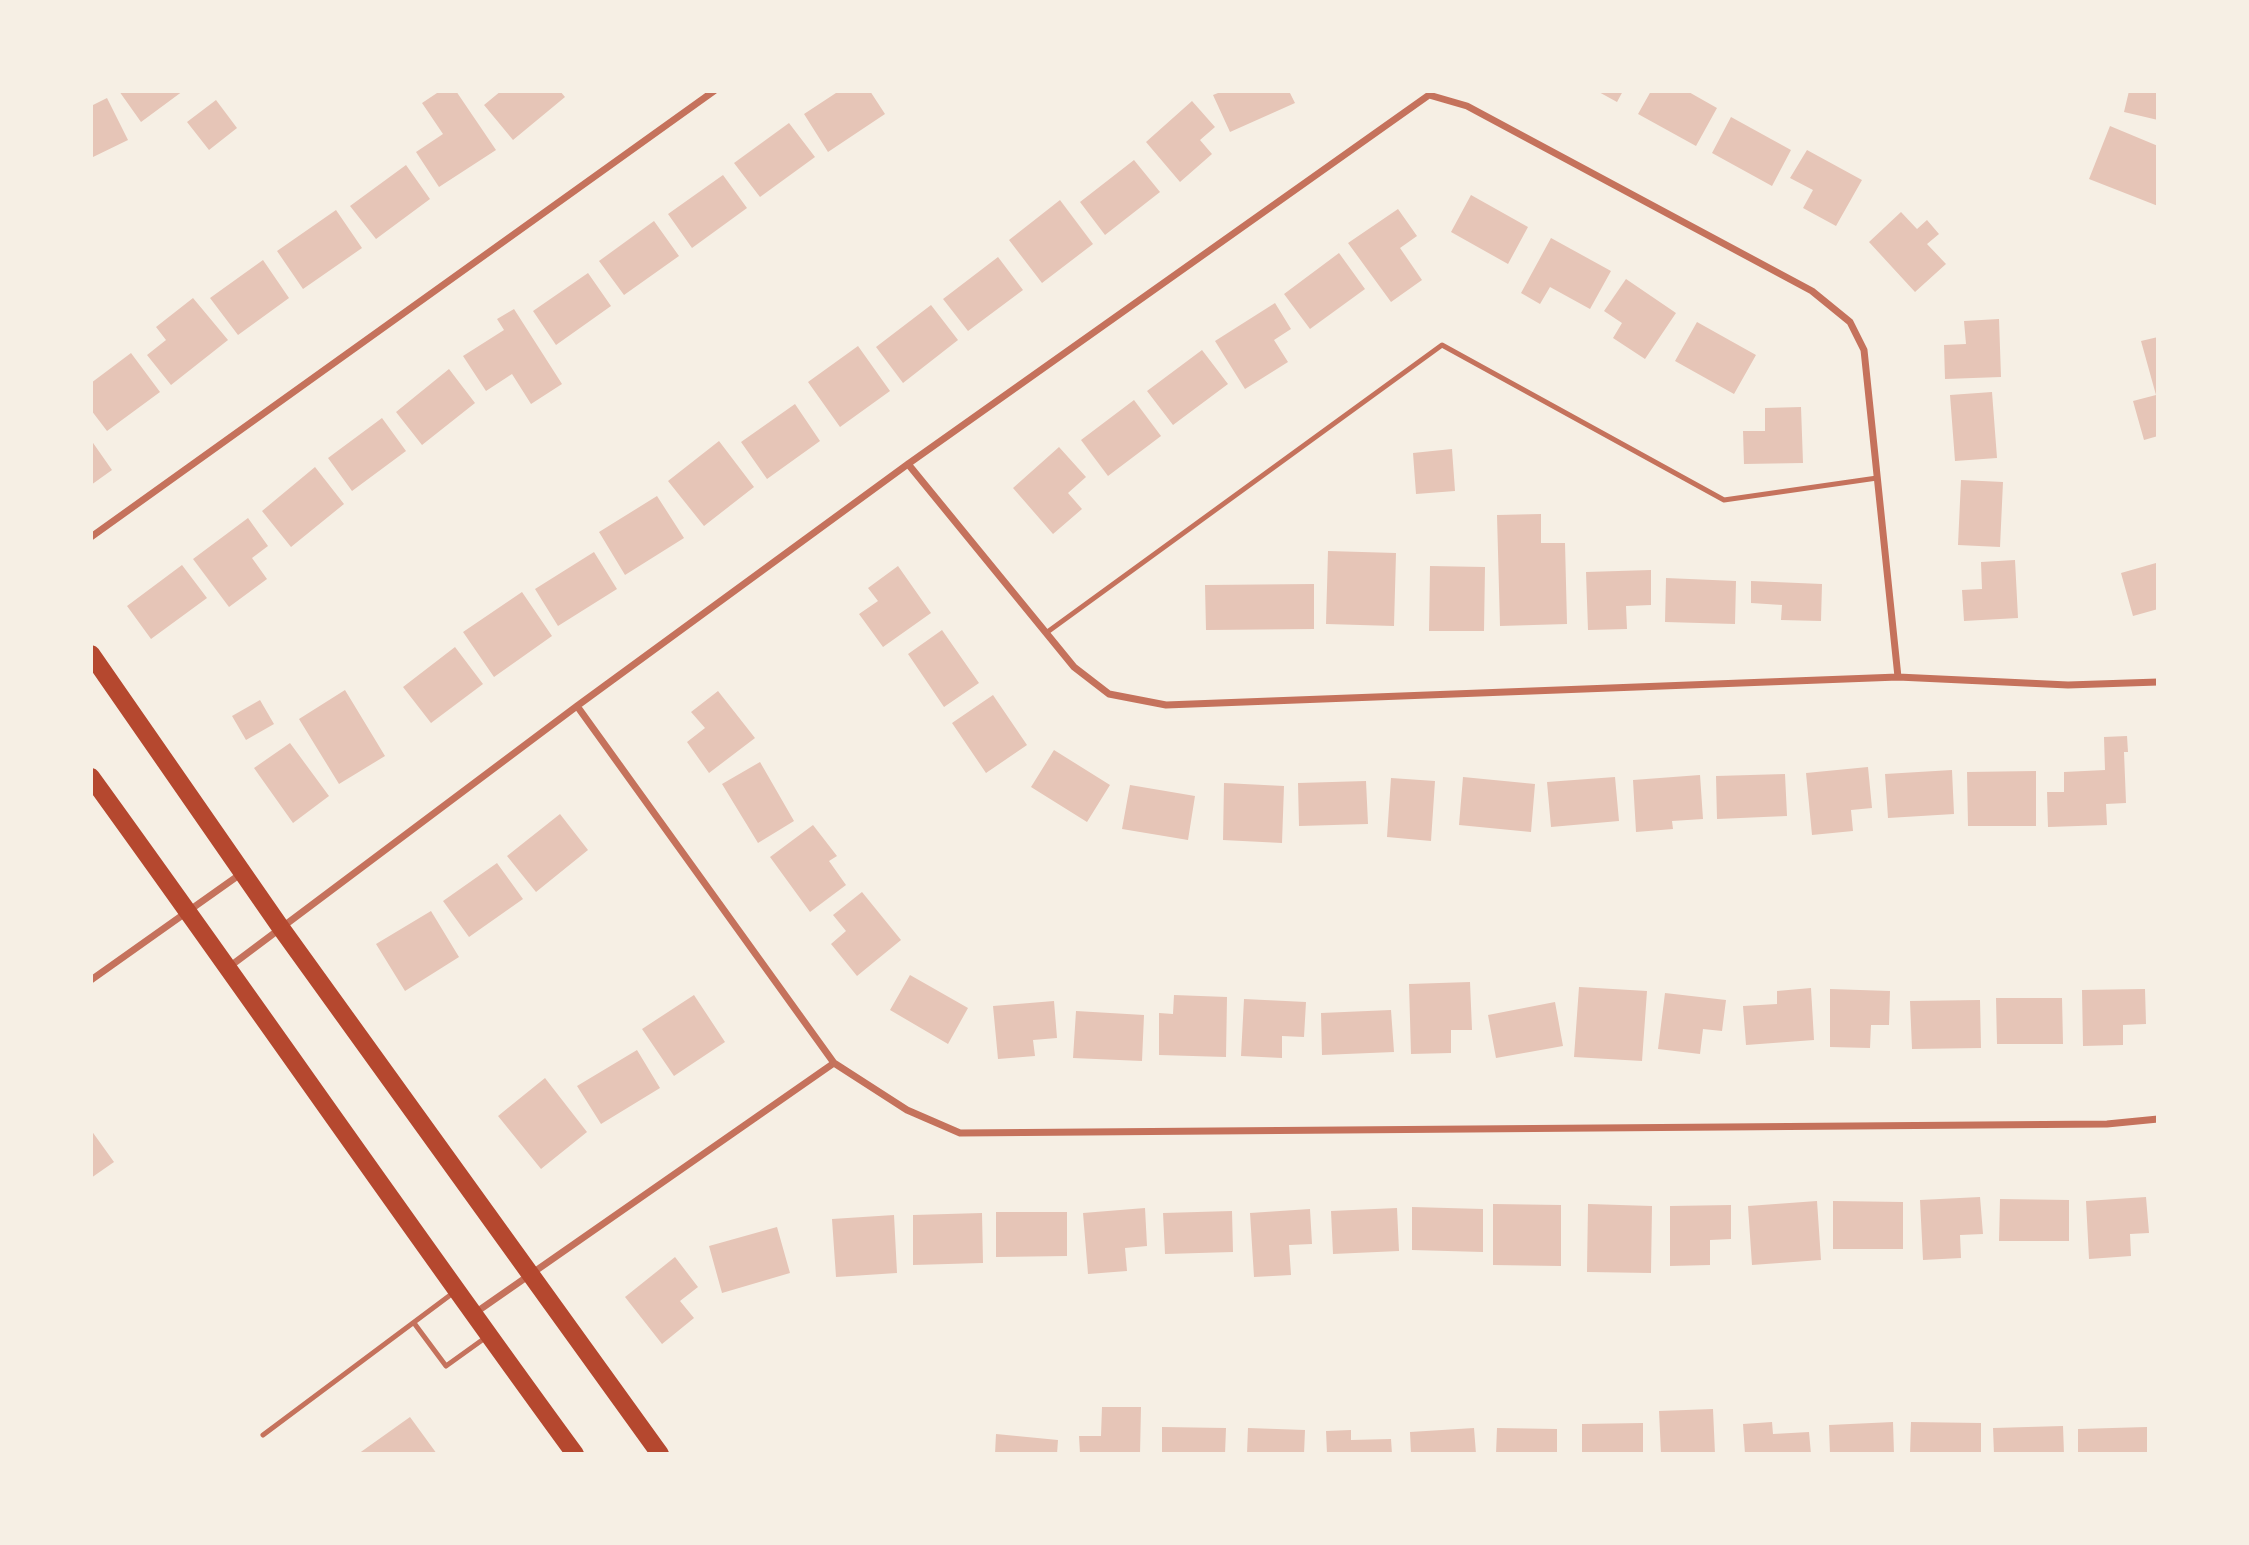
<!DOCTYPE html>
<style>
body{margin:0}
#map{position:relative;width:2249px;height:1545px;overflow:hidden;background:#f6efe4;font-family:"Fira Sans",sans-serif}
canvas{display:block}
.frame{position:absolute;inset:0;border:93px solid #f6efe4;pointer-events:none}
</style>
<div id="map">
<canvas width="2249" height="1545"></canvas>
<div class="frame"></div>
</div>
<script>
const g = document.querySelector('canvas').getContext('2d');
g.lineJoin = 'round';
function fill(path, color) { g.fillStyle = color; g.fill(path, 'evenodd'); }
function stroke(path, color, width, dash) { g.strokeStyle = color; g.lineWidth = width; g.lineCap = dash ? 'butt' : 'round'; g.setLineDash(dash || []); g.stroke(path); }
fill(new Path2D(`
 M 119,91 L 183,91 L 141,122 Z
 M 440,91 L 456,91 L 496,150 L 439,187 L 416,152 L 443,134 L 422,103 Z
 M 501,91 L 560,91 L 565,97 L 513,140 L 484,105 Z
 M 839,91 L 870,91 L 885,114 L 828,152 L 804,114 Z
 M 1223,91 L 1289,91 L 1295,103 L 1230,132 L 1213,95 Z
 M 1597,91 L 1623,91 L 1617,102 Z
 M 1651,91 L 1687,91 L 1717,108 L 1696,146 L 1638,114 Z
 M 2129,91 L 2158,91 L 2158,120 L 2124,112 Z
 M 107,98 L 128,140 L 91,158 L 91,106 Z
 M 216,100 L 237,128 L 209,150 L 187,122 Z
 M 1192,101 L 1215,127 L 1200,140 L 1212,154 L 1180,182 L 1146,142 Z
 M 1731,117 L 1791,150 L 1772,186 L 1712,153 Z
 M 789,123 L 815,157 L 760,197 L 734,163 Z
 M 2110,126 L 2158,146 L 2158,206 L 2089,179 Z
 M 1807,150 L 1862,180 L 1836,226 L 1803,208 L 1813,190 L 1790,178 Z
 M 1134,160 L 1160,192 L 1105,235 L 1080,202 Z
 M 406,165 L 430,199 L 376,239 L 350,206 Z
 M 723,175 L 747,208 L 692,248 L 668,214 Z
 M 1471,195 L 1528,227 L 1508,264 L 1451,232 Z
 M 1060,200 L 1093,244 L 1042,283 L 1009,240 Z
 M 1398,209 L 1417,236 L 1400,248 L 1422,280 L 1391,302 L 1348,243 Z
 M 336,210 L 362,248 L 303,289 L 277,251 Z
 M 1901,212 L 1917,229 L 1927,220 L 1939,234 L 1927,244 L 1946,264 L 1915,292 L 1869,242 Z
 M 654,221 L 679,256 L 624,295 L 599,261 Z
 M 1551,238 L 1611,271 L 1590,309 L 1550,287 L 1540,304 L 1521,293 Z
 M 1339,253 L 1365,289 L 1310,329 L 1284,294 Z
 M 998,257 L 1023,290 L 968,331 L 943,299 Z
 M 263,260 L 289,298 L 238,335 L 210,298 Z
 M 588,273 L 611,306 L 556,345 L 533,311 Z
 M 1626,279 L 1676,313 L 1645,359 L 1613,338 L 1622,323 L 1604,311 Z
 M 193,298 L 228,340 L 171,385 L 147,355 L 166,340 L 156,327 Z
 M 1275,303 L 1291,329 L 1274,340 L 1288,362 L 1245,389 L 1215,341 Z
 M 931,305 L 958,340 L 903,383 L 876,347 Z
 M 514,309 L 562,384 L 531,404 L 512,374 L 486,391 L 463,356 L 504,330 L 497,319 Z
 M 1999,319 L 2001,377 L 1945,379 L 1944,345 L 1966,344 L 1964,321 Z
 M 1697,322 L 1756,355 L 1734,394 L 1675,361 Z
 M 2158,337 L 2158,436 L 2144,440 L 2133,401 L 2156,395 L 2141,341 Z
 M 858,346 L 890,391 L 840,427 L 808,382 Z
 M 1202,350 L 1228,384 L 1173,425 L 1147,391 Z
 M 131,353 L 160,392 L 107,431 L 91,410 L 91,383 Z
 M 449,369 L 475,403 L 422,445 L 396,412 Z
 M 1992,392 L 1997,458 L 1955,461 L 1950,395 Z
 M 1134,400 L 1161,436 L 1108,476 L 1081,440 Z
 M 795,404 L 820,441 L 767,479 L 741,442 Z
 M 1801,407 L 1803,463 L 1744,464 L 1743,431 L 1765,431 L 1765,408 Z
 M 382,418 L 406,451 L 352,491 L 328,458 Z
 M 91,440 L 112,470 L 91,485 Z
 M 719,441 L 754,487 L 704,526 L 668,481 Z
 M 1059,447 L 1086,477 L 1068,493 L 1082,509 L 1053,534 L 1013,488 Z
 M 1452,449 L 1455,491 L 1416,494 L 1413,453 Z
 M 315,467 L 344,504 L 291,547 L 262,511 Z
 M 1961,480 L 2003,482 L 2000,547 L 1958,545 Z
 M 657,496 L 684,538 L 625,575 L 599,532 Z
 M 1541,514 L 1541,543 L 1565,543 L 1567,624 L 1500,626 L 1497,515 Z
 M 248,518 L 268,546 L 252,558 L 267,579 L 229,607 L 193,559 Z
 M 1328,551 L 1396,553 L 1394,626 L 1326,624 Z
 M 594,552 L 617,589 L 558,626 L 535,589 Z
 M 2015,560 L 2018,618 L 1964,621 L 1962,590 L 1982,589 L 1981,562 Z
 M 2156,563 L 2158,570 L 2158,609 L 2133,616 L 2121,573 Z
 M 182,565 L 207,598 L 151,639 L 127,606 Z
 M 898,566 L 931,613 L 883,647 L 859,614 L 878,601 L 868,588 Z
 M 1430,566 L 1485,567 L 1484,631 L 1429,631 Z
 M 1651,570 L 1651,605 L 1626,606 L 1627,629 L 1588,630 L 1586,572 Z
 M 1666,578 L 1736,581 L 1735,624 L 1665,622 Z
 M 1751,581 L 1822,584 L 1821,621 L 1781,620 L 1782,605 L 1751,603 Z
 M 1314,584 L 1314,629 L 1206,630 L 1205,585 Z
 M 522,592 L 552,636 L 494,677 L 463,632 Z
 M 942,630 L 979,683 L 944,707 L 908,654 Z
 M 455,647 L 483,684 L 431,723 L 403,687 Z
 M 345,690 L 385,756 L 339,784 L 299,719 Z
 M 718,691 L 755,738 L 709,773 L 687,742 L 705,728 L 691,712 Z
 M 993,695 L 1027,745 L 986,773 L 952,723 Z
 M 260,700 L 274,724 L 246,740 L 232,716 Z
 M 2127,736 L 2128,752 L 2124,752 L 2126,803 L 2106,804 L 2107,825 L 2048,827 L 2047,792 L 2064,792 L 2064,772 L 2105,770 L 2104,737 Z
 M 290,743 L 329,796 L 293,823 L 254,768 Z
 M 1054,750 L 1110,785 L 1087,822 L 1031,787 Z
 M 760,762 L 794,821 L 758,843 L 722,784 Z
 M 1868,767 L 1872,808 L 1851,810 L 1853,831 L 1812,835 L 1806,773 Z
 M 1952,770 L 1954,814 L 1888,818 L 1885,774 Z
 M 2036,771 L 2036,826 L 1968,826 L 1967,772 Z
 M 1785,774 L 1787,816 L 1717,819 L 1716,776 Z
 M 1700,775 L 1703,819 L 1672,821 L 1673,829 L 1636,832 L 1633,780 Z
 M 1463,777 L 1535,784 L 1531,832 L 1459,825 Z
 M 1615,777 L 1619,821 L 1551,827 L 1547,782 Z
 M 1391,778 L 1435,781 L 1431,841 L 1387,837 Z
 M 1366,781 L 1368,824 L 1299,826 L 1298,783 Z
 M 1224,783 L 1284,786 L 1282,843 L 1223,840 Z
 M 1130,785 L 1195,796 L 1188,840 L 1122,829 Z
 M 560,814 L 588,850 L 536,892 L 507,856 Z
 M 813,825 L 837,856 L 829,861 L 846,885 L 810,912 L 770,857 Z
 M 497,863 L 523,899 L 469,937 L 443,901 Z
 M 862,892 L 901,940 L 857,976 L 831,944 L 846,931 L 833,915 Z
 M 431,911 L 459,957 L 405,991 L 376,944 Z
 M 910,975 L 968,1008 L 948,1044 L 890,1010 Z
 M 1470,982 L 1472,1030 L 1451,1030 L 1451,1053 L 1411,1054 L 1409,984 Z
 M 1579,987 L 1647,991 L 1642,1061 L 1574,1057 Z
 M 1811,988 L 1814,1040 L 1746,1045 L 1743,1006 L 1777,1004 L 1777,991 Z
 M 1830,989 L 1890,991 L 1889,1025 L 1871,1025 L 1870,1048 L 1830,1047 Z
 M 2145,989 L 2146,1024 L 2123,1025 L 2123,1045 L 2083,1046 L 2082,990 Z
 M 1665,993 L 1726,1000 L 1722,1031 L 1703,1029 L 1700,1054 L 1658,1049 Z
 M 694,995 L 725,1042 L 674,1076 L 642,1029 Z
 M 1174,995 L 1227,997 L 1226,1057 L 1159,1055 L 1159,1013 L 1173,1014 Z
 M 1996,998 L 2062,998 L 2063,1044 L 1997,1044 Z
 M 1244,999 L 1306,1002 L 1304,1037 L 1282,1036 L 1282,1058 L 1241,1056 Z
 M 1980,1000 L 1981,1048 L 1912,1049 L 1910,1001 Z
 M 1054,1001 L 1057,1038 L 1033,1040 L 1035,1056 L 998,1059 L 993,1006 Z
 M 1555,1002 L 1563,1046 L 1496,1058 L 1488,1015 Z
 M 1391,1010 L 1394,1052 L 1322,1055 L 1321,1013 Z
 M 1076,1011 L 1144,1015 L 1142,1061 L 1073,1058 Z
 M 637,1050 L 660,1088 L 601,1124 L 577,1086 Z
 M 545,1078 L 587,1132 L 541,1169 L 498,1116 Z
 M 91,1130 L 114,1162 L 91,1178 Z
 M 1980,1197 L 1983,1234 L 1960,1235 L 1961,1258 L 1923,1260 L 1920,1200 Z
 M 2146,1197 L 2149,1233 L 2130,1234 L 2131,1256 L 2089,1259 L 2086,1201 Z
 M 2000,1199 L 2069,1200 L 2069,1241 L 1999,1241 Z
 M 1817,1201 L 1821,1260 L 1752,1265 L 1748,1206 Z
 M 1833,1201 L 1903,1202 L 1903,1249 L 1833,1249 Z
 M 1493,1204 L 1561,1205 L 1561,1266 L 1493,1265 Z
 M 1588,1204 L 1652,1206 L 1651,1273 L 1587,1272 Z
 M 1731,1205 L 1731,1239 L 1710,1240 L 1710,1265 L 1670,1266 L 1670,1206 Z
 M 1412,1207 L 1483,1209 L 1483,1252 L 1412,1250 Z
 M 1145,1208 L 1147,1246 L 1125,1248 L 1127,1271 L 1088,1274 L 1083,1213 Z
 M 1397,1208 L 1399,1251 L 1333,1254 L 1331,1211 Z
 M 1310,1209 L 1312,1244 L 1289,1245 L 1291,1275 L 1254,1277 L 1250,1213 Z
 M 1232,1211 L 1233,1252 L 1165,1254 L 1163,1213 Z
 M 996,1212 L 1067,1212 L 1067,1256 L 996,1257 Z
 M 982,1213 L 983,1263 L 913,1265 L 913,1215 Z
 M 894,1215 L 897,1273 L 836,1277 L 832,1219 Z
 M 777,1227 L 790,1273 L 722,1293 L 709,1246 Z
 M 675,1257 L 698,1287 L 680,1301 L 694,1318 L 662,1344 L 625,1297 Z
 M 1102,1407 L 1141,1407 L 1140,1454 L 1080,1454 L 1079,1436 L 1101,1436 Z
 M 1713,1409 L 1715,1454 L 1661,1454 L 1659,1411 Z
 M 410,1417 L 437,1454 L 358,1454 Z
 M 1772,1422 L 1773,1434 L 1809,1432 L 1811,1454 L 1745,1454 L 1743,1424 Z
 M 1893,1422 L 1894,1454 L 1830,1454 L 1829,1425 Z
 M 1911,1422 L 1981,1423 L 1981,1454 L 1910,1454 Z
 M 1643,1423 L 1643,1454 L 1582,1454 L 1582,1424 Z
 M 2063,1426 L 2064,1454 L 1994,1454 L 1993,1428 Z
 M 1162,1427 L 1226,1428 L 1225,1454 L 1162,1454 Z
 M 2147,1427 L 2147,1454 L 2078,1454 L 2078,1429 Z
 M 1248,1428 L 1305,1430 L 1304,1454 L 1247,1454 Z
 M 1474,1428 L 1476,1454 L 1411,1454 L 1410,1432 Z
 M 1497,1428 L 1557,1429 L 1557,1454 L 1496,1454 Z
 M 1351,1430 L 1351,1440 L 1391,1439 L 1392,1454 L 1327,1454 L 1326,1431 Z
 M 996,1434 L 1058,1440 L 1057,1454 L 995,1454 Z`), '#e6c5b7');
stroke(new Path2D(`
 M 1046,633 L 1442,345 L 1724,500 L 1877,478
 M 414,1323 L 446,1366 L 485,1338
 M 263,1435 L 453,1293`), '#c5725c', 5);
stroke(new Path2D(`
 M 908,464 L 1074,667 L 1109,694 L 1166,705 L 1898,677 L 2068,685 L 2158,682
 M 91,537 L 714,91
 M 577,706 L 834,1063 L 907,1110 L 960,1133 L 2107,1124 L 2158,1119
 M 229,967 L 577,706 L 908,464 L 1429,95 L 1467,106 L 1812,291 L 1850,322 L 1864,350 L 1898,677
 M 91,980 L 242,873
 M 475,1313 L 834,1063`), '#c5725c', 7);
stroke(new Path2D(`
 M 91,654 L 281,928 L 660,1454
 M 91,777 C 254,1002 411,1230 575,1454`), '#b5482f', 18);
</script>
